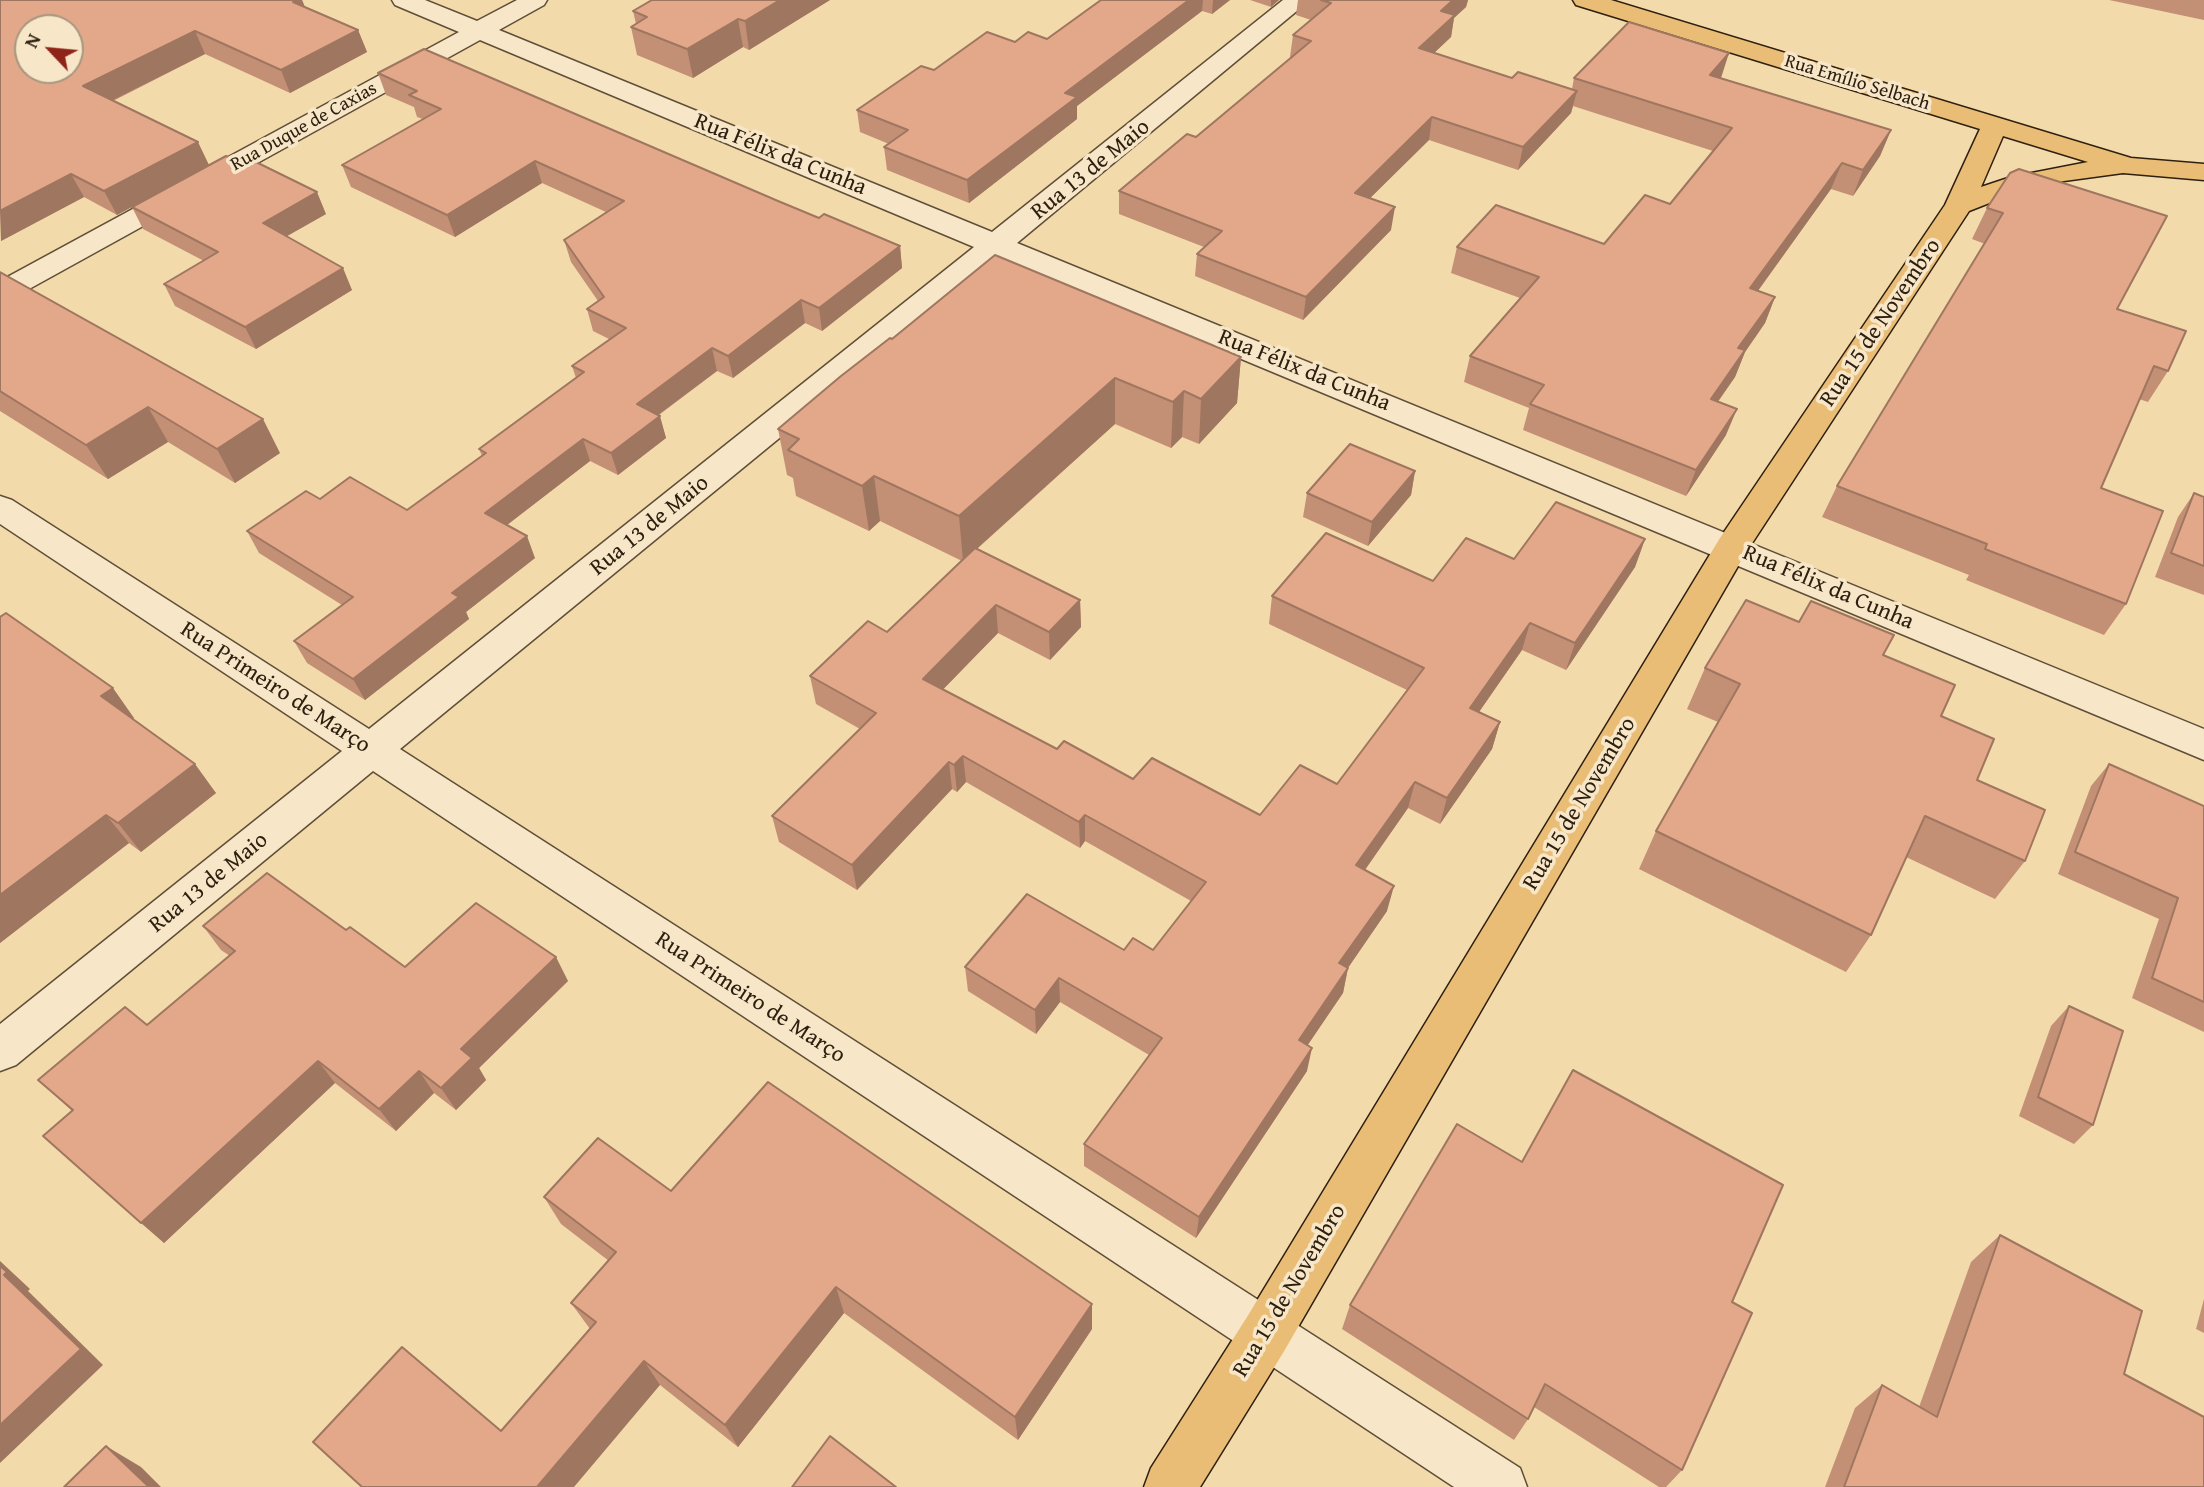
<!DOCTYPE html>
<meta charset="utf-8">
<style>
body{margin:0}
#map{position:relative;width:2204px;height:1487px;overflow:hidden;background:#f3daab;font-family:"Gentium Book Plus",serif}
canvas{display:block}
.north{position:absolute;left:14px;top:14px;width:70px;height:70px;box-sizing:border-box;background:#f7e7c8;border:2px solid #a7977f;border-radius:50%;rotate:296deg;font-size:19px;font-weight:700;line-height:28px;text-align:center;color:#2e2011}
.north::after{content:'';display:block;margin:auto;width:24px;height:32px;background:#8f2418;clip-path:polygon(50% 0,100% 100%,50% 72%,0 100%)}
</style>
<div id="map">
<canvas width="2204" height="1487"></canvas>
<div class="north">N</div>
</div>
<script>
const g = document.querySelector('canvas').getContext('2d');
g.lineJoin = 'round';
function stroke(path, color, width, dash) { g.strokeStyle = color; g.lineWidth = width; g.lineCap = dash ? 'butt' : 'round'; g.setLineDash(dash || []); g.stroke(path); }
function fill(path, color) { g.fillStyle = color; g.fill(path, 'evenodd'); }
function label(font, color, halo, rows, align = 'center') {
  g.font = font + ' "Gentium Book Plus",serif'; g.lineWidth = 7; g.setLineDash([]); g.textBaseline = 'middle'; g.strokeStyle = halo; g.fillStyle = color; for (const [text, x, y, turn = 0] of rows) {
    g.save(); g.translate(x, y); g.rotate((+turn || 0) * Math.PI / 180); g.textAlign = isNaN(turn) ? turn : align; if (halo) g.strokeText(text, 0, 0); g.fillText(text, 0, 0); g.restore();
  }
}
const minor = new Path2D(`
 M 392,0 L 425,0 L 477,21 L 517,0 L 547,0 L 544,5 L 499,30 L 992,232 L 1283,0 L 1310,0 L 1017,243 L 2204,729 L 2204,760 L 999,258 L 400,749 L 1520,1468 L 1527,1487 L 1454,1487 L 373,771 L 16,1065 L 0,1071 L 0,1024 L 342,751 L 0,524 L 0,496 L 12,500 L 369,729 L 974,247 L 480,40 L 11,299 L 0,302 L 0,281 L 459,32 L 395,5 Z`);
const major = new Path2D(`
 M 1573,0 L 1611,0 L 2131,158 L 2204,164 L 2204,180 L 2123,173 L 2064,181 L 2020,191 L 1969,211 L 1745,554 L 1283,1353 L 1200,1487 L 1144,1487 L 1151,1468 L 1247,1317 L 1720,538 L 1945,205 L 1980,129 L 1576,5 ZM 2003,136 L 2088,162 L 2011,177 L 1981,187 Z`);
stroke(minor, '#5f4e38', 3);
stroke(major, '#2e2011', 3);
fill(minor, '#f7e7c8');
fill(major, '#eabd76');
fill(new Path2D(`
 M 0,0 L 302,0 L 305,7 L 358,30 L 367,52 L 290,93 L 205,54 L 113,101 L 209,165 L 117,215 L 84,197 L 1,241 Z
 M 652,0 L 830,0 L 749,50 L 743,47 L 693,78 L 637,55 L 631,27 L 636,24 L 633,11 Z
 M 1101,0 L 1230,0 L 1212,14 L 1202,11 L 1077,106 L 1077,119 L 969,203 L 887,170 L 884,147 L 889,144 L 860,132 L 857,110 L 934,70 L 1015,42 L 1047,39 Z
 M 1250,0 L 1279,0 L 1271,7 Z
 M 1298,0 L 1468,0 L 1466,7 L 1454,18 L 1451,37 L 1434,53 L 1512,78 L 1572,89 L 1574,78 L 1721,78 L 1891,130 L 1880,156 L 1853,196 L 1831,189 L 1758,291 L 1775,297 L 1765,323 L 1745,352 L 1735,377 L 1718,402 L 1726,435 L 1686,496 L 1523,430 L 1529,408 L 1464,382 L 1470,356 L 1520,298 L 1451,273 L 1457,247 L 1604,244 L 1670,204 L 1713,151 L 1573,106 L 1571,113 L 1518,170 L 1429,140 L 1370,198 L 1391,230 L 1303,320 L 1195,276 L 1197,254 L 1204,247 L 1119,214 L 1119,191 L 1196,137 L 1292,57 L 1290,57 L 1293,35 L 1311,20 L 1296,15 Z
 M 2109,0 L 2204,0 L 2204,20 Z
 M 378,73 L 778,201 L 819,218 L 900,246 L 902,268 L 822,331 L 805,323 L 733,378 L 717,371 L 659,415 L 666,438 L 618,475 L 590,461 L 507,525 L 535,558 L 466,612 L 469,619 L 365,700 L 307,663 L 294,641 L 342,605 L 259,553 L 247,531 L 320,499 L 407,510 L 482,456 L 479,449 L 576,378 L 572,366 L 609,339 L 593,331 L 587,309 L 598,301 L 571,262 L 564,240 L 606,212 L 542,183 L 455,237 L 351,187 L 342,165 L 423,119 L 417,117 L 414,107 L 386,95 Z
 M 2010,173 L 2168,371 L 2148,402 L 2139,399 L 2101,488 L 2126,604 L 2104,635 L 1966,580 L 1969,575 L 1822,517 L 1837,486 L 1985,244 L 1972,239 L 1987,208 Z
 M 132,207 L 326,214 L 287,236 L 352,290 L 256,349 L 175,306 L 164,284 L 204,261 L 143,229 Z
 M 0,272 L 280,453 L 235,483 L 168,442 L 108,479 L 0,411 Z
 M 892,339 L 1241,357 L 1237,403 L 1199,444 L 1182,437 L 1171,448 L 1115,424 L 977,549 L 1080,600 L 1081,627 L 1050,660 L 998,633 L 943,689 L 1057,749 L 1133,779 L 1260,815 L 1337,784 L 1407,690 L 1269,624 L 1272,596 L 1433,581 L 1514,559 L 1645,539 L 1635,567 L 1566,670 L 1522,650 L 1479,712 L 1500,722 L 1492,749 L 1440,824 L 1408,808 L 1365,870 L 1387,911 L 1348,968 L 1343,993 L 1307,1045 L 1307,1071 L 1196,1238 L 1084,1166 L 1084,1144 L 1149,1055 L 1060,1002 L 1036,1034 L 968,991 L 965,967 L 1124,950 L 1153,950 L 1191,901 L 1085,841 L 1080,848 L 966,782 L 957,792 L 952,789 L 857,890 L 779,842 L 772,816 L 860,729 L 816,704 L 810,676 L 887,632 L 962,561 L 880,521 L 869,531 L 796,496 L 793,478 L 787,475 L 778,429 Z
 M 1415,471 L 1411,495 L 1368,546 L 1303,517 L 1307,493 Z
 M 2194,493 L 2204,497 L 2204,595 L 2155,577 L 2178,517 Z
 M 0,617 L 134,718 L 132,719 L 216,793 L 141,852 L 129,843 L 0,943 Z
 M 1799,622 L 1883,655 L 1941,716 L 1977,780 L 2025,861 L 1995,899 L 1906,857 L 1871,935 L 1846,972 L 1639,869 L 1656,831 L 1718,722 L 1687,709 L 1705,668 Z
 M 2109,764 L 2204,806 L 2204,1032 L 2132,998 L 2159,919 L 2058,874 L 2091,786 Z
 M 203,926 L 346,930 L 405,967 L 568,981 L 479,1068 L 486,1080 L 456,1110 L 434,1093 L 396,1131 L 335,1083 L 164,1243 L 72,1111 L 38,1080 L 147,1025 L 230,956 L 221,950 Z
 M 2069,1006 L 2093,1125 L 2074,1144 L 2019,1116 L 2051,1026 Z
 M 671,1191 L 1092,1304 L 1092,1329 L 1018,1440 L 844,1313 L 738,1447 L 660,1385 L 501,1431 L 590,1329 L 571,1303 L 609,1261 L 561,1224 L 544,1197 Z
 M 2000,1235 L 2124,1374 L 2204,1487 L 1825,1487 L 1855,1408 L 1882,1385 L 1919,1407 L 1971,1262 Z
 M 2204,1299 L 2204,1333 L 2196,1329 Z
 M 1732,1302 L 1682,1470 L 1666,1487 L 1659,1487 L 1534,1407 L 1528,1419 L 1514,1440 L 1342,1329 L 1350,1305 Z`), '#c39076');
fill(new Path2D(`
 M 296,0 L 302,0 L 310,20 L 293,2 Z
 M 780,0 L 830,0 L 749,50 L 745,21 Z
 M 1189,0 L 1203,0 L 1202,11 L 1077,106 L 1077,119 L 969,203 L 967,180 L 1065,93 Z
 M 1213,0 L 1230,0 L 1212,14 Z
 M 1271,0 L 1279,0 L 1271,7 Z
 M 1453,0 L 1468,0 L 1466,7 L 1454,18 L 1451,37 L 1416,70 L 1419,48 L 1441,11 Z
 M 738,19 L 743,47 L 693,78 L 687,49 Z
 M 358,30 L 367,52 L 290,93 L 281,70 Z
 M 195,31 L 205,54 L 95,109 L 83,86 Z
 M 1729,53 L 1721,78 L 1710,75 Z
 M 1577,91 L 1571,113 L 1518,170 L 1523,147 Z
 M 1432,117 L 1429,140 L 1352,216 L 1355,193 Z
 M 1891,130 L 1880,156 L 1853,196 L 1863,170 Z
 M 198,142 L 209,165 L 117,215 L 104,191 Z
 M 535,161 L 542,183 L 455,237 L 447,215 Z
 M 1842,163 L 1831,189 L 1741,314 L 1750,288 Z
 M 71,174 L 84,197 L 1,241 L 0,211 Z
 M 317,192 L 326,214 L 273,244 L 263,223 Z
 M 1395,207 L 1391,230 L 1303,320 L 1306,297 Z
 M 900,246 L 902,268 L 822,331 L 819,308 Z
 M 343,268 L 352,290 L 256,349 L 245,327 Z
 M 1775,297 L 1765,323 L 1745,352 L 1735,377 L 1701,425 L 1711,399 L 1738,348 Z
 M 801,300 L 805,323 L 733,378 L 728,356 Z
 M 712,348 L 717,371 L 643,426 L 637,404 Z
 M 1241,357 L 1237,403 L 1199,444 L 1201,399 Z
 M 1115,378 L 1115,424 L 963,561 L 959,516 Z
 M 1184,391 L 1182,437 L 1171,448 L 1173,402 Z
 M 148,407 L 168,442 L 108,479 L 86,445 Z
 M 1737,409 L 1726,435 L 1686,496 L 1696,470 Z
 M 660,416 L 666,438 L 618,475 L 611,453 Z
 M 263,419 L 280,453 L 235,483 L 217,449 Z
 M 583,439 L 590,461 L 494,535 L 485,513 Z
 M 1415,471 L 1411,495 L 1368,546 L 1372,522 Z
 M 874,476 L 880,521 L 869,531 L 862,486 Z
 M 527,536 L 535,558 L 466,612 L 469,619 L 365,700 L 353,679 L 452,593 Z
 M 1645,539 L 1635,567 L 1566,670 L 1575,643 Z
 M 1080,600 L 1081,627 L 1050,660 L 1049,632 Z
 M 996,605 L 998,633 L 927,706 L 923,679 Z
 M 1530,623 L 1522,650 L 1463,735 L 1470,708 Z
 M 113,688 L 134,718 L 122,726 L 101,696 Z
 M 1500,722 L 1492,749 L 1440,824 L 1447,798 Z
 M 963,756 L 966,782 L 957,792 L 954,765 Z
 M 949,762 L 952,789 L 857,890 L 852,865 Z
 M 195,764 L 216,793 L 141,852 L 118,823 Z
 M 1415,782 L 1408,808 L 1350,891 L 1356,865 Z
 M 106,815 L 129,843 L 0,943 L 0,895 Z
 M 1085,815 L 1085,841 L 1080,848 L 1079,822 Z
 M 1394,886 L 1387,911 L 1334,988 L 1339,963 Z
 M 556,957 L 568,981 L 479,1068 L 486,1080 L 456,1110 L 441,1088 L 461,1049 Z
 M 1348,968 L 1343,993 L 1295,1064 L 1299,1040 Z
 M 1059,978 L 1060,1002 L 1036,1034 L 1035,1010 Z
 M 1312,1048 L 1307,1071 L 1196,1238 L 1199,1217 Z
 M 318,1061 L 335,1083 L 164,1243 L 141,1223 Z
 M 419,1071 L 434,1093 L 396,1131 L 379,1109 Z
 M 0,1261 L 30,1289 L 28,1291 L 103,1365 L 0,1463 L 0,1425 L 4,1275 L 0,1266 Z
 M 836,1287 L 844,1313 L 738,1447 L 725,1425 Z
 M 1092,1304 L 1092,1329 L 1018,1440 L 1015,1417 Z
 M 644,1361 L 660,1385 L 574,1487 L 537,1487 Z
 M 106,1446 L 141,1467 L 161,1487 L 149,1487 Z`), '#9f7660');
const building = new Path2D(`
 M 0,0 L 296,0 L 293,2 L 358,30 L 281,70 L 195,31 L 83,86 L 198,142 L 104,191 L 71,174 L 0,211 ZM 28,28 L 70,28 L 70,70 L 28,70 Z
 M 652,0 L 780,0 L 745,21 L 738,19 L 687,49 L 631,27 L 647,17 L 633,11 Z
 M 1101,0 L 1189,0 L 1065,93 L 1077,97 L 967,180 L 884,147 L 908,130 L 857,110 L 921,66 L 934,70 L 987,32 L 1015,42 L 1028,32 L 1047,39 Z
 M 1321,0 L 1453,0 L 1441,11 L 1455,15 L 1419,48 L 1512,78 L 1518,72 L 1577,91 L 1523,147 L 1432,117 L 1355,193 L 1395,207 L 1306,297 L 1197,254 L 1222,231 L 1119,191 L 1187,134 L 1196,137 L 1311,41 L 1293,35 L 1331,3 Z
 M 1629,22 L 1729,53 L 1710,75 L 1891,130 L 1863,170 L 1842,163 L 1750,288 L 1775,297 L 1738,348 L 1745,350 L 1711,399 L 1737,409 L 1696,470 L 1530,404 L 1544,385 L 1470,356 L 1539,277 L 1457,247 L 1496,205 L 1604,244 L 1645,195 L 1670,204 L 1732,128 L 1574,78 Z
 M 424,49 L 778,201 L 819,218 L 824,214 L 900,246 L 819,308 L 801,300 L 728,356 L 712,348 L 637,404 L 660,416 L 611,453 L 583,439 L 485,513 L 527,536 L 452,593 L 459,597 L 353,679 L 294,641 L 353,597 L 247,531 L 306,491 L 320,499 L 350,477 L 407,510 L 486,453 L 479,449 L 584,372 L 572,366 L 626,328 L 587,309 L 604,297 L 564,240 L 624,201 L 535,161 L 447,215 L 342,165 L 441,109 L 409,95 L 417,91 L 378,73 Z
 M 226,156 L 248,167 L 256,162 L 317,192 L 263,223 L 343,268 L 245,327 L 164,284 L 218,252 L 132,207 Z
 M 2019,169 L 2167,216 L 2117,309 L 2186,331 L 2168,371 L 2154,366 L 2101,488 L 2163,511 L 2126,604 L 1985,549 L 1987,544 L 1837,486 L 2003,213 L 1987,208 L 2010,173 Z
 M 995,255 L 1241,357 L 1201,399 L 1184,391 L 1173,402 L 1115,378 L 959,516 L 874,476 L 862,486 L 788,450 L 799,439 L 778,429 L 841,376 L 890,338 L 892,339 Z
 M 0,272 L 263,419 L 217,449 L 148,407 L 86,445 L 0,391 Z
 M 1350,444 L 1415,471 L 1372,522 L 1307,493 Z
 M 2194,493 L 2204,497 L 2204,566 L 2171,553 Z
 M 1556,502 L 1645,539 L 1575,643 L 1530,623 L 1470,708 L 1500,722 L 1447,798 L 1415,782 L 1356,865 L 1394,886 L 1339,963 L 1348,968 L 1299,1040 L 1312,1048 L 1199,1217 L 1084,1144 L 1162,1038 L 1059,978 L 1035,1010 L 965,967 L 1027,894 L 1124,950 L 1133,938 L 1153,950 L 1206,882 L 1085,815 L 1079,822 L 963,756 L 954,765 L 949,762 L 852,865 L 772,816 L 876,713 L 810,676 L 868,621 L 887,632 L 975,548 L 1080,600 L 1049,632 L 996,605 L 923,679 L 1057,749 L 1064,741 L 1133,779 L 1152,758 L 1260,815 L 1300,765 L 1337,784 L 1424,668 L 1272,596 L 1326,533 L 1433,581 L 1466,538 L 1514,559 Z
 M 1746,600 L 1799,622 L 1811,601 L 1894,635 L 1883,655 L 1955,685 L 1941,716 L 1994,739 L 1977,780 L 2045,810 L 2025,861 L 1925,816 L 1871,935 L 1656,831 L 1740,684 L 1705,668 Z
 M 6,613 L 113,688 L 101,696 L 195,764 L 118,823 L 106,815 L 0,895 L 0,617 Z
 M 2109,764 L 2204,806 L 2204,1002 L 2152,978 L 2178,898 L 2075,852 Z
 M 267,873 L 346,930 L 350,927 L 405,967 L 476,903 L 556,957 L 461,1049 L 472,1058 L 441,1088 L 419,1071 L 379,1109 L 318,1061 L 141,1223 L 43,1136 L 73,1110 L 38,1080 L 125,1007 L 147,1025 L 235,951 L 203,926 Z
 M 2069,1006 L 2123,1031 L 2093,1125 L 2038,1097 Z
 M 1573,1070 L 1783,1185 L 1732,1302 L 1752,1313 L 1682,1470 L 1545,1384 L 1528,1419 L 1350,1305 L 1457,1124 L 1522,1162 Z
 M 768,1082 L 1092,1304 L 1015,1417 L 836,1287 L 725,1425 L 644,1361 L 537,1487 L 362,1487 L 313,1442 L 402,1347 L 501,1431 L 596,1322 L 571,1303 L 616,1252 L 544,1197 L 598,1138 L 671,1191 Z
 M 2000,1235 L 2142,1311 L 2124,1374 L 2204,1417 L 2204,1487 L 1844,1487 L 1882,1385 L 1937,1417 Z
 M 0,1266 L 7,1272 L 4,1275 L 81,1349 L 0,1425 Z
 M 830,1436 L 896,1487 L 792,1487 Z
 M 106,1446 L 149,1487 L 64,1487 Z`);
fill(building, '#e3a889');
stroke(building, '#9f7660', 2);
label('19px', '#2e2011', '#f7e7c8', [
 ["Rua Emílio Selbach",1857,83,17],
 ["Rua Duque de Caxias",304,127,-29]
]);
label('23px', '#2e2011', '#f7e7c8', [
 ["Rua Félix da Cunha",780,155,22],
 ["Rua 13 de Maio",1091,170,-39],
 ["Rua 15 de Novembro",1881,323,-56],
 ["Rua Félix da Cunha",1304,371,22],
 ["Rua 13 de Maio",650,526,-39],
 ["Rua Félix da Cunha",1828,588,23],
 ["Rua Primeiro de Março",275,688,33],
 ["Rua 15 de Novembro",1580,804,-59],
 ["Rua 13 de Maio",209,883,-39],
 ["Rua Primeiro de Março",750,998,33],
 ["Rua 15 de Novembro",1290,1291,-59]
]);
</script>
